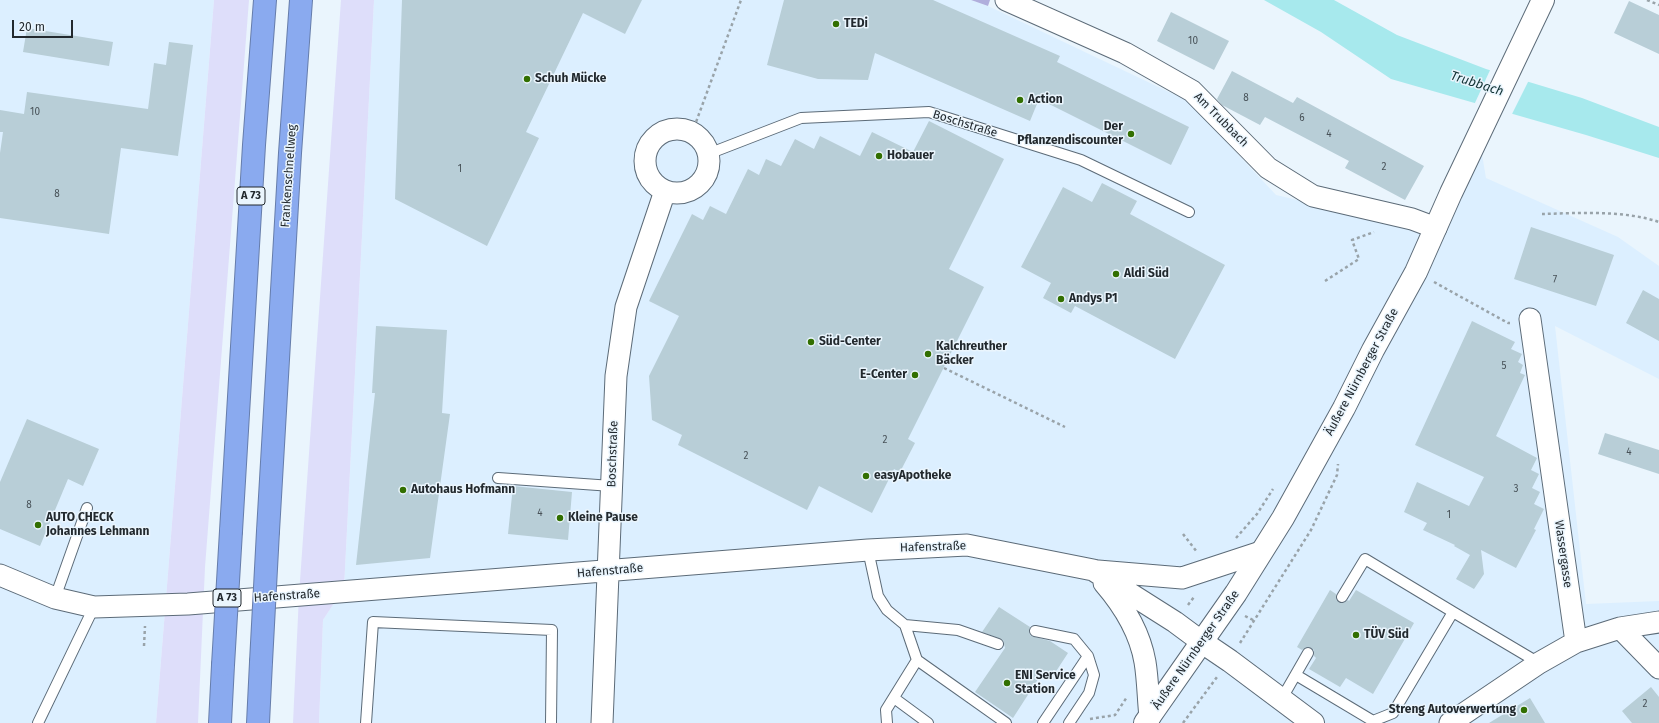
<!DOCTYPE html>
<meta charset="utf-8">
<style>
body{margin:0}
#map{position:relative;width:1659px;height:723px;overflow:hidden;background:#eaf5fd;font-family:"Fira Sans",sans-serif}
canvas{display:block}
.scale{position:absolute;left:12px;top:20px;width:61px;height:18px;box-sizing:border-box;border:2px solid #22292e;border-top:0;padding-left:5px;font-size:12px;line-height:14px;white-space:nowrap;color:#22292e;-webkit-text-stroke:3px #eaf5fd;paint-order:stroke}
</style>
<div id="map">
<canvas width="1659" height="723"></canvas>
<div class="scale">20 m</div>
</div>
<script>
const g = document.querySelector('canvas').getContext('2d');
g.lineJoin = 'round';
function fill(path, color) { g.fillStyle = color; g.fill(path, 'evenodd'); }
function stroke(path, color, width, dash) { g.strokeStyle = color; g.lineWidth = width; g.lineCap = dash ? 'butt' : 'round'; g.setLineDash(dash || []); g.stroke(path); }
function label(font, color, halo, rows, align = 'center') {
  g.font = font + ' "Fira Sans",sans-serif'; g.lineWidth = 3; g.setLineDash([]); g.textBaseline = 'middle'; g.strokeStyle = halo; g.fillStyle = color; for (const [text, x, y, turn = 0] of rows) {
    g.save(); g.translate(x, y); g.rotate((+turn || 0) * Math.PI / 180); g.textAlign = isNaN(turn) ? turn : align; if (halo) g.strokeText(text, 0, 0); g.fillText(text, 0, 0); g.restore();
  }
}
fill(new Path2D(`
 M 0,0 L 214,0 L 156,723 L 0,723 Z
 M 374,0 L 971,0 L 988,6 L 1188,101 L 1276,195 L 1435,232 L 1479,137 L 1486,178 L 1618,237 L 1659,266 L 1659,379 L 1555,326 L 1586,604 L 1659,601 L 1659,723 L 319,723 L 323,620 L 344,588 Z`), '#dcefff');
fill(new Path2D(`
 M 214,0 L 249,0 L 205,567 L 198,723 L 156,723 Z
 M 341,0 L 374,0 L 344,588 L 323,620 L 319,723 L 293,723 L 299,595 Z`), '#dedefa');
fill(new Path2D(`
 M 971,0 L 990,0 L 988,6 Z`), '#b0aedc');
fill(new Path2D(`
 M 1264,0 L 1334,0 L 1397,35 L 1486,69 L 1582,98 L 1659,127 L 1659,158 L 1586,135 L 1391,79 L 1321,32 Z`), '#a7e9ed');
fill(new Path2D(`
 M 1491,68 L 1529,80 L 1511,116 L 1474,105 Z`), '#eaf5fd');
fill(new Path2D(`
 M 402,0 L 642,0 L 625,34 L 583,13 L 526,132 L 539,138 L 487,246 L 395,199 Z
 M 784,0 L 933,0 L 1060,56 L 1057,62 L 1189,127 L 1171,165 L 1039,99 L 1030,121 L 875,53 L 868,80 L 818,79 L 767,65 Z
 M 1629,1 L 1659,15 L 1659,54 L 1614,33 Z
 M 1171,12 L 1229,41 L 1214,70 L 1157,41 Z
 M 27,28 L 113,42 L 109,66 L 23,52 Z
 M 169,42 L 193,45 L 178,156 L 121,148 L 109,234 L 0,218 L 0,153 L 3,132 L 0,132 L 0,110 L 24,114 L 27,92 L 148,109 L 154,63 L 166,65 Z
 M 1232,71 L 1293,103 L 1297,97 L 1424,166 L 1405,200 L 1345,168 L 1349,161 L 1265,117 L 1260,125 L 1222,105 L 1217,99 Z
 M 929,121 L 1004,159 L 949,269 L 984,287 L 908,439 L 915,443 L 900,472 L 894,469 L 872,513 L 819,486 L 807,510 L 678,445 L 682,435 L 652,420 L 649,376 L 679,316 L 649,301 L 692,214 L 703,220 L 710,206 L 726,214 L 748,169 L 759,175 L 766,159 L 781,166 L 795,139 L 814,149 L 820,136 L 860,156 L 872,132 L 913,152 Z
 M 1102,183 L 1137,201 L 1130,214 L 1225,265 L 1175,359 L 1075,306 L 1071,313 L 1043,298 L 1051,283 L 1021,267 L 1063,187 L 1092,202 Z
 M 1531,227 L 1614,255 L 1596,306 L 1514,279 Z
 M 1643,290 L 1659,299 L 1659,341 L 1626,323 Z
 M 1472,321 L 1515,342 L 1511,349 L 1522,354 L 1518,362 L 1523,365 L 1520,373 L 1525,375 L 1496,436 L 1537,458 L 1531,470 L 1539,474 L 1532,488 L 1540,492 L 1534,504 L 1544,509 L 1534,529 L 1536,530 L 1516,568 L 1481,550 L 1484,574 L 1474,589 L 1456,579 L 1470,555 L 1454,546 L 1455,545 L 1423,530 L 1427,523 L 1404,512 L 1417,482 L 1469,506 L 1484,477 L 1415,445 Z
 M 376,326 L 447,330 L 442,413 L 450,414 L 430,558 L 356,565 L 375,393 L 372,393 Z
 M 27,419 L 99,449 L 83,486 L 68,479 L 40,546 L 0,529 L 0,482 Z
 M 1605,433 L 1659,450 L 1659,474 L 1598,454 Z
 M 513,486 L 572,492 L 568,540 L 508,534 Z
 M 1330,590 L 1336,594 L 1337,600 L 1342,603 L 1348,600 L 1349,601 L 1356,590 L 1414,623 L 1373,694 L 1346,678 L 1340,687 L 1309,669 L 1316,658 L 1314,656 L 1314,650 L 1308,647 L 1302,650 L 1297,647 Z
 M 999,607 L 1030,627 L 1029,633 L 1031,636 L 1050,641 L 1068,653 L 1051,679 L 1042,673 L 1013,718 L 975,692 L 1005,648 L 1003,640 L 982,632 Z
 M 1651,687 L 1659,697 L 1659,723 L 1632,723 L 1622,711 Z
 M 1530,698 L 1545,723 L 1489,723 Z`), '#b8ced7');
const service = new Path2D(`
 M 708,154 L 801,118 L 929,112 L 1081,160 L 1189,212
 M 498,478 L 612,486
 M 868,550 L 878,596 L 887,610 L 905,625 L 958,630 L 998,644
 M 1342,597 L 1365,559 L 1453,612
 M 55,598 L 87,508
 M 905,625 L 917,660 L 1006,723
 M 1035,631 L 1074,639 L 1088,656 L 1094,675 L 1089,693 L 1069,723
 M 1296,675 L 1373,721 L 1393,713 L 1453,612 L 1539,663
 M 894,698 L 928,723
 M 1281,700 L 1308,653
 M 38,723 L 94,607
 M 366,723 L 373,622 L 552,630 L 551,723
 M 887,723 L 886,710 L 917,660
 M 1043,723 L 1088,656`);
const minor = new Path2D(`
 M 1006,0 L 1125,53 L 1192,91 L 1268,168 L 1313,196 L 1412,219 L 1436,228
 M645 161a32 32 0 1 1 64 0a32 32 0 1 1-64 0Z
 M 1098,571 L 1182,578 L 1261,552
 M 0,575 L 55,598 L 94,607 L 188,604 L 868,550 L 967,545 L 1093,570 L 1175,622 L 1202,642
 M 1104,583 C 1123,605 1140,633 1145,662 C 1148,680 1148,699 1150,717
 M 1620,628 L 1659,668
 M 1576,642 L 1620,628 L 1659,622
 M 602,723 L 616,376 L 626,307 L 665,191
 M 1450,723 L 1539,663 L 1576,642 L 1530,319`);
const tertiary = new Path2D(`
 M 1202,642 L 1230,661 L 1313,723`);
const secondary = new Path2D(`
 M 1145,723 L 1236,593 L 1283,518 L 1344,408 L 1373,350 L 1416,272 L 1451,193 L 1543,0`);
const motorway = new Path2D(`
 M 231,531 L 254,145 L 265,0
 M 268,531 L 290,153 L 301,0
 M 220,723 L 223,665
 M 258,723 L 261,662`);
stroke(service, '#5c6b78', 12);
stroke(minor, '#5c6b78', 23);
stroke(tertiary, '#5c6b78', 24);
stroke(secondary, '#5c6b78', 24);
stroke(motorway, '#667dab', 24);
stroke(new Path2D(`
 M 1647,0 L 1659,5
 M 692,133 L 741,0
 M 1542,214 C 1579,213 1624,210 1659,222
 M 1325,281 L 1359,259 L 1352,240 L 1374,232
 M 1434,282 L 1508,323 L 1510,323
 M 944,368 L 1065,427
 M 1183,534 L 1197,552
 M 1236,538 L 1257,514 L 1273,489
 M 1188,605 L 1194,597
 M 1245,616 L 1253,620
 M 1240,643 L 1311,530 L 1337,475 L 1338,464
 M 144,646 L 145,626
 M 1090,719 L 1115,715 L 1127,697
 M 1183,723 L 1217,677`), '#99a3a9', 2.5, [3, 3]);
stroke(service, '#fff', 10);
stroke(minor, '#fff', 21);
stroke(tertiary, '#fff', 22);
stroke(secondary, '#fff', 22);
stroke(motorway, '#8aaaef', 22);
const motorwayBridge = new Path2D(`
 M 261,662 L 268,531
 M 223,665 L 231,531`);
stroke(motorwayBridge, '#667dab', 24, []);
stroke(motorwayBridge, '#8aaaef', 22);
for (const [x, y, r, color] of [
 [836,24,4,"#326f00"],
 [527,79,4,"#326f00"],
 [1020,100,4,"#326f00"],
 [1131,134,4,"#326f00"],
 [879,156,4,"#326f00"],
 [1116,274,4,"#326f00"],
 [1061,299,4,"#326f00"],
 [811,342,4,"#326f00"],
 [928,354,4,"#326f00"],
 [915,375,4,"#326f00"],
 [866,476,4,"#326f00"],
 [403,490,4,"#326f00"],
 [560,518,4,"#326f00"],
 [38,525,4,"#326f00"],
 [1356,635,4,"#326f00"],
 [1007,683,4,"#326f00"],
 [1524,710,4,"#326f00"]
]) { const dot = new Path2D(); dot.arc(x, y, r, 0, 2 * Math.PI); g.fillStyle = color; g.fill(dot); stroke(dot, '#eaf5fd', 1.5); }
label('10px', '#485258', null, [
 ["10",1193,41],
 ["8",1246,98],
 ["10",35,112],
 ["6",1302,118],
 ["4",1329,134],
 ["2",1384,167],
 ["1",460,169],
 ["8",57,194],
 ["7",1555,280],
 ["5",1504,366],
 ["2",885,440],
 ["4",1629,452],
 ["2",746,456],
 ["3",1516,489],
 ["8",29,505],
 ["4",540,513],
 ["1",1449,515],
 ["2",1645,704]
]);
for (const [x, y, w] of [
 [251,196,28],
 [227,598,28]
]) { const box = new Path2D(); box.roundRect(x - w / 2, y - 9, w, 18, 3); g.fillStyle = '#eaf5fd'; g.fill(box); stroke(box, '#22292e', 1); }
label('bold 11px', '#22292e', null, [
 ["A 73",251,196],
 ["A 73",227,598]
]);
label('bold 12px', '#22292e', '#eaf5fd', [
 ["TEDi",844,24],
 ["Schuh Mücke",535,79],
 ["Action",1028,100],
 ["Der",1123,127,"right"],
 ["Pflanzendiscounter",1123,141,"right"],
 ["Hobauer",887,156],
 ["Aldi Süd",1124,274],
 ["Andys P1",1069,299],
 ["Süd-Center",819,342],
 ["Kalchreuther",936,347],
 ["Bäcker",936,361],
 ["E-Center",907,375,"right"],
 ["easyApotheke",874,476],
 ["Autohaus Hofmann",411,490],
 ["AUTO CHECK",46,518],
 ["Johannes Lehmann",46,532],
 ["Kleine Pause",568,518],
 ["TÜV Süd",1364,635],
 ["ENI Service",1015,676],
 ["Station",1015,690],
 ["Streng Autoverwertung",1516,710,"right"]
], 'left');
label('12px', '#22292e', '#eaf5fd', [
 ["Am Trubbach",1221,120,45],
 ["Boschstraße",965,124,17],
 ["Frankenschnellweg",289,176,-86],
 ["Äußere Nürnberger Straße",1362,372,-62],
 ["Boschstraße",613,454,-88],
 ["Hafenstraße",933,547,-2],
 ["Wassergasse",1563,554,82],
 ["Hafenstraße",610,571,-5],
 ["Hafenstraße",287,596,-4],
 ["Äußere Nürnberger Straße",1196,650,-55]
]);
label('italic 13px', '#133436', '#eaf5fd', [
 ["Trubbach",1477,84,18]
]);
</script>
